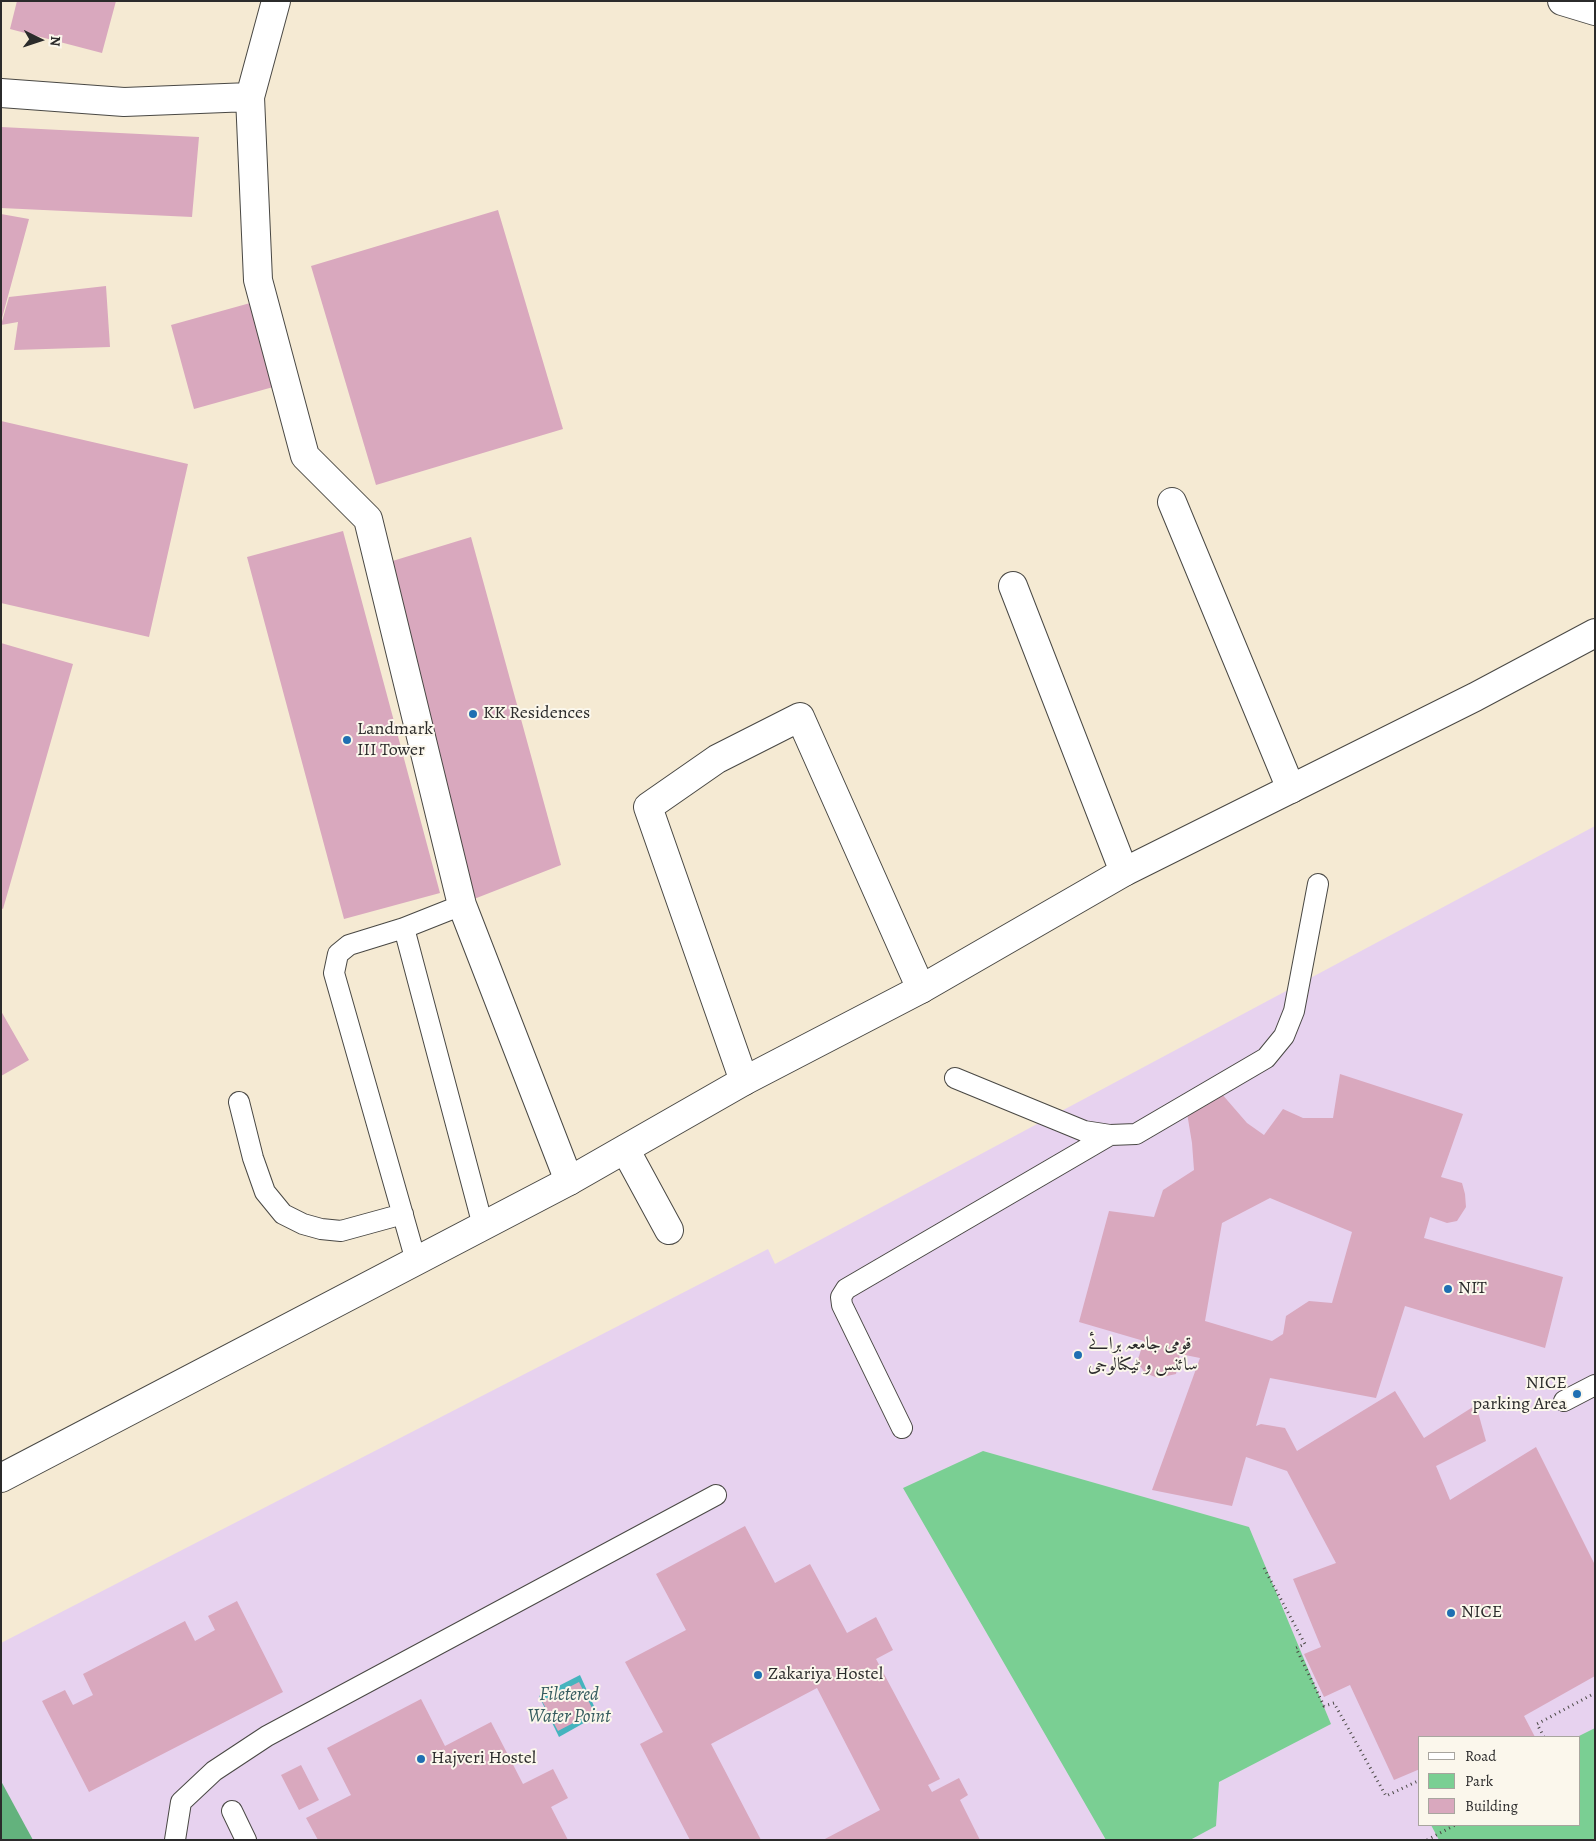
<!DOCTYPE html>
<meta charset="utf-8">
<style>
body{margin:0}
#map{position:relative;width:1596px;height:1841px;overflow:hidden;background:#f5ead3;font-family:Alegreya,serif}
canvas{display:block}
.frame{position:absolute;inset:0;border:2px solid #2b2b2b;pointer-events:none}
.legend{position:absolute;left:1418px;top:1736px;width:162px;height:90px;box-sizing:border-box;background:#fbf7ec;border:1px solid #a8a59f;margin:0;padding:6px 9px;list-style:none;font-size:15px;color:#2b2b2b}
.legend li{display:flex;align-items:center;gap:10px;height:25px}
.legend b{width:25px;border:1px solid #a8a59f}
.north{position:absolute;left:15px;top:15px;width:50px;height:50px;-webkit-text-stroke:4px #fbf7ec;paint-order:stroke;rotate:94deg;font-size:14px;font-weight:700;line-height:20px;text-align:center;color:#2b2b2b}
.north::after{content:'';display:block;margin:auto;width:18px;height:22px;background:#2b2b2b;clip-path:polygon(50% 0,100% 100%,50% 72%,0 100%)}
</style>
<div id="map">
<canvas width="1596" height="1841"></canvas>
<div class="frame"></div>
<ul class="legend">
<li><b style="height:6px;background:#fff"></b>Road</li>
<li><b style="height:14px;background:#7acf93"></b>Park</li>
<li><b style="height:14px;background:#d9a8be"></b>Building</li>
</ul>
<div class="north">N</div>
</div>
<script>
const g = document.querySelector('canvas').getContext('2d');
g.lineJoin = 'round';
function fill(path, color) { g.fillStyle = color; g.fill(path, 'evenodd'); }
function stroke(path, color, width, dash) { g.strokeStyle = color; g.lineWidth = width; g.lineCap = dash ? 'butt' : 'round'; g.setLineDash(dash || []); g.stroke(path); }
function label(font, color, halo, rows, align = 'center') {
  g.font = font + ' Alegreya,Amiri,serif'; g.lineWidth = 4; g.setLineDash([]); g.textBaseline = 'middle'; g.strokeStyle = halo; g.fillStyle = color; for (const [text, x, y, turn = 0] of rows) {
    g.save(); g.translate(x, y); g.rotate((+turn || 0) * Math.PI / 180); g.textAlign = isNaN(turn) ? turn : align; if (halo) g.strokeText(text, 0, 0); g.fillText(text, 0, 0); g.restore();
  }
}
fill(new Path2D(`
 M 1595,826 L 1595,1840 L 1,1840 L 1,1643 L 768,1249 L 775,1264 ZM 1420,1737 L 1580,1737 L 1580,1825 L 1420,1825 Z`), '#e7d2ef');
fill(new Path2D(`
 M 983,1451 L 1249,1527 L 1331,1724 L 1219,1782 L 1216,1826 L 1190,1840 L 1106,1840 L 903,1488 Z
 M 1595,1728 L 1595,1840 L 1439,1840 L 1431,1825 L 1580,1825 L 1580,1737 L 1577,1737 Z`), '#7acf93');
fill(new Path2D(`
 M 1,1781 L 33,1840 L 1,1840 Z`), '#63b27d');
fill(new Path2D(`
 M 580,1675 L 598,1715 L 559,1737 L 539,1696 Z`), '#45b4be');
fill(new Path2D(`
 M 17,1 L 116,1 L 102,53 L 10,29 Z
 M 1,127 L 199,137 L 192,217 L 1,208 Z
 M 498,210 L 563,429 L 376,485 L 311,266 Z
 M 1,214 L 29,219 L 2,318 L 1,318 Z
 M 106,286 L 110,347 L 14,350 L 18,322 L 1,325 L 9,297 Z
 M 261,300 L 284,384 L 194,409 L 171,325 Z
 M 1,421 L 188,464 L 149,637 L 1,603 Z
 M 343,531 L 440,893 L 344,919 L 247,557 Z
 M 471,537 L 561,865 L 474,899 L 386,563 Z
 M 1,643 L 73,664 L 3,909 L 1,908 Z
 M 1,1011 L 29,1060 L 1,1076 Z
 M 1340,1074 L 1463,1114 L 1441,1177 L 1462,1183 L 1465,1194 L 1466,1207 L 1457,1221 L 1447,1223 L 1430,1217 L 1424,1238 L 1563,1277 L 1545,1348 L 1405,1306 L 1376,1398 L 1270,1378 L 1256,1426 L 1261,1424 L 1285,1428 L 1297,1451 L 1395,1391 L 1424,1438 L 1476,1405 L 1486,1441 L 1436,1466 L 1450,1500 L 1536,1447 L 1595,1565 L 1595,1676 L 1524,1716 L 1535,1737 L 1420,1737 L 1420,1769 L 1394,1780 L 1350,1685 L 1324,1697 L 1304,1654 L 1321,1647 L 1293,1579 L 1336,1563 L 1287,1471 L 1246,1457 L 1232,1506 L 1152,1490 L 1200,1358 L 1180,1354 L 1176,1374 L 1158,1378 L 1145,1373 L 1137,1362 L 1144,1341 L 1079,1322 L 1109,1211 L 1154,1217 L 1163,1190 L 1194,1170 L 1192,1143 L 1187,1113 L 1221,1093 L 1247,1123 L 1264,1135 L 1283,1109 L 1303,1118 L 1333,1118 ZM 1270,1198 L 1352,1232 L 1332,1303 L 1309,1301 L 1286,1316 L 1283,1334 L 1272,1341 L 1205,1321 L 1222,1223 Z
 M 745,1526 L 775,1583 L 810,1564 L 847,1633 L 876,1617 L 893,1650 L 876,1659 L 940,1779 L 928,1785 L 932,1792 L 959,1778 L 968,1795 L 960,1800 L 980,1840 L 823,1840 L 880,1810 L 817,1688 L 711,1744 L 761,1840 L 690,1840 L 640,1744 L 663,1732 L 625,1662 L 686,1630 L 656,1574 Z
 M 237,1601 L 283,1692 L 89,1792 L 42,1701 L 65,1690 L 73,1705 L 93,1695 L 83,1674 L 185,1621 L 195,1641 L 215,1630 L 208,1616 Z
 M 579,1682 L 594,1712 L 558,1731 L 542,1701 Z
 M 421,1699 L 445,1746 L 491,1722 L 523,1784 L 553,1769 L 568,1798 L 551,1807 L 568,1840 L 318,1840 L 306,1818 L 351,1795 L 327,1748 Z
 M 301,1765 L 319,1800 L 299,1810 L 281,1775 Z`), '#d9a8be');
const service = new Path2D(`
 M 404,928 L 483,1226
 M 955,1078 L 1084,1131 L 1110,1135 L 1136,1134 L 1266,1058 L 1284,1036 L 1294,1011 L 1318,884
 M 239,1102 L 253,1158 L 265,1192 L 283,1214 L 303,1224 L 321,1229 L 341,1231 L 403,1214
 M 416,1261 L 334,973 L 338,954 L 349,945 L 404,928 L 462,905
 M 1564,1401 L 1595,1385
 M 902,1428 L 842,1305 L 841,1297 L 846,1289 L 1110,1135
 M 232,1811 L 246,1840
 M 175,1840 L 181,1802 L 214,1771 L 267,1736 L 716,1495`);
const minor = new Path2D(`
 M 276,1 L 250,97 L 258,280 L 305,456 L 368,519 L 462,905 L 569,1181
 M 1562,1 L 1595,11
 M 1,93 L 124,102 L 250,97
 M 1172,502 L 1291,789
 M 1013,586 L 1124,872
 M 744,1081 L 648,807 L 717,759 L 800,717 L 921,989`);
const secondary = new Path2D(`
 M 625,1149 L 669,1230
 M 1,1478 L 569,1181 L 744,1081 L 921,989 L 1124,872 L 1475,697 L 1595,633`);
stroke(service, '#494844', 22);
stroke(minor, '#494844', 30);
stroke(secondary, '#494844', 30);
stroke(new Path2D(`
 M 1264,1568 L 1305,1644 L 1296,1648 L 1324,1706 L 1334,1703 L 1386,1796 L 1420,1780
 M 1544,1737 L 1537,1724 L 1595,1693
 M 1427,1840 L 1455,1825`), '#494844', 3, [1, 4]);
stroke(service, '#fff', 20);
stroke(minor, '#fff', 28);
stroke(secondary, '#fff', 28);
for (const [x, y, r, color] of [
 [473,714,5,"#1f6fb2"],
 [347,740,5,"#1f6fb2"],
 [1448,1289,5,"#1f6fb2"],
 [1078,1355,5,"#1f6fb2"],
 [1577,1394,5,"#1f6fb2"],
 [1451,1613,5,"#1f6fb2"],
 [758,1675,5,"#1f6fb2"],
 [421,1759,5,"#1f6fb2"]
]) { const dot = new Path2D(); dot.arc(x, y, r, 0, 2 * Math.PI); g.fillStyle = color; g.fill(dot); stroke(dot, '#fbf7ec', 2); }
label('18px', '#2b2b2b', '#fbf7ec', [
 ["KK Residences",483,714],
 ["Landmark",357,730],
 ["III Tower",357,751],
 ["NIT",1458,1289],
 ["قومی جامعہ برائے",1088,1345],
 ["سائنس و ٹیکنالوجی",1088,1366],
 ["NICE",1567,1384,"right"],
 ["parking Area",1567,1405,"right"],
 ["NICE",1461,1613],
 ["Zakariya Hostel",768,1675],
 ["Hajveri Hostel",431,1759]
], 'left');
label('italic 19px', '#345b5e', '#fbf7ec', [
 ["Filetered",569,1695],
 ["Water Point",569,1717]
]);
</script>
